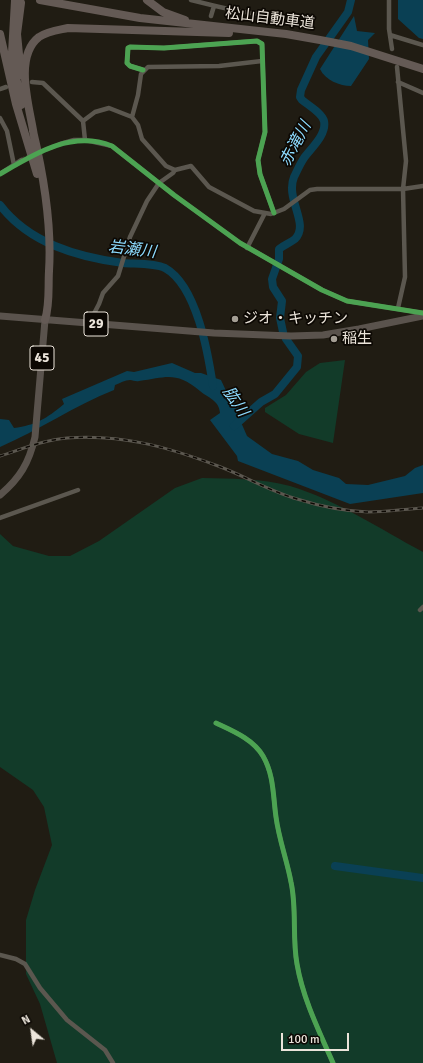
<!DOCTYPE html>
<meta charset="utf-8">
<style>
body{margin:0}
#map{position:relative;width:423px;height:1063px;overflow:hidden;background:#201c13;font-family:Signika,sans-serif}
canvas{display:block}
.north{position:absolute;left:12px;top:1011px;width:40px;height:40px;-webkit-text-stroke:3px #0c0803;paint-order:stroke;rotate:331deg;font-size:11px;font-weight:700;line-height:16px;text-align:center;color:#ebe4da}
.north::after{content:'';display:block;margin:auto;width:14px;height:18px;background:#ebe4da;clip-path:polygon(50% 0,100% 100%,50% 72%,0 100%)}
.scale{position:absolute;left:281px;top:1033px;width:68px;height:18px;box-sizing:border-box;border:2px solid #ebe4da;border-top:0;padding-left:5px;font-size:12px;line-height:14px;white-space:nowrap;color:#ebe4da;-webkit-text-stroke:3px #0c0803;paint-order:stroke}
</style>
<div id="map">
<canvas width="423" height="1063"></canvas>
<div class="north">N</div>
<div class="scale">100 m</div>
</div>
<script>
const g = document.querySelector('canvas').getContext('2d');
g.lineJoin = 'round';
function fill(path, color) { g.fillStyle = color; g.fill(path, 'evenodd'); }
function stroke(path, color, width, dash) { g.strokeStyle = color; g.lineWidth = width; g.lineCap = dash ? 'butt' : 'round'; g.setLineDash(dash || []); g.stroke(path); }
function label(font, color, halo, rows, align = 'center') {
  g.font = font + ' Signika,"Noto Sans JP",sans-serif'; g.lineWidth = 3.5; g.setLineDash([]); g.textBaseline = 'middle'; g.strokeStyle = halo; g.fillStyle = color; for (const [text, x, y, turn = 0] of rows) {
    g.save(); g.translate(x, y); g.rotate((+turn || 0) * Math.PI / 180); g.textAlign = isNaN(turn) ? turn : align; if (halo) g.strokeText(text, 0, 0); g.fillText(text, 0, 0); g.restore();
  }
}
fill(new Path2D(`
 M 345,360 L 333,443 L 299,434 L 265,412 L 265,408 L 286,395 L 306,372 L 320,363 Z
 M 202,478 C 231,479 261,478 290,486 C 337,500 380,529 423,552 L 423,1063 L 57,1063 L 40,1004 L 26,974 L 26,920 L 35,890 L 52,845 L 44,807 L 33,790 L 0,767 L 0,534 L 13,546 L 49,556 L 70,556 L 99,541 L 175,488 Z`), '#123b29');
fill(new Path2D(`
 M 398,0 L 423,0 L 423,39 L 419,38 L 398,19 Z
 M 354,16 L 357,31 L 375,33 L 368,40 L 369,59 L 351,86 C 340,86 325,80 320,69 Z
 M 172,363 L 195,373 L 201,373 L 221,380 L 228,395 L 240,409 L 237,413 L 247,436 L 272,454 L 298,461 L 313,470 L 339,478 L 346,484 L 368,485 L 405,476 L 415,468 L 423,465 L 423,493 L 350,504 L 238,461 L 237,456 L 210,420 L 220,413 C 219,400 208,398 200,391 C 176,371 167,377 139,381 C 136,382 133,380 130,380 C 125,380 120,383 115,385 L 114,390 C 74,406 39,430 0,447 L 0,419 L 9,420 L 14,428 C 36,425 46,419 64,404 L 62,399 L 127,371 L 134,372 Z`), '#0a4054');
stroke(new Path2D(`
 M 0,205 C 29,243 77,257 123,263 C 135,264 154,263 165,268 C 197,286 208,353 213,386
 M 283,332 L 280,318 L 282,301 L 273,287 L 272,279 L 279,259 L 279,249 C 284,245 290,243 295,239 C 310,224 285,199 294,177 C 297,171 300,164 304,158 C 310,149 327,135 324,121 C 322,113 308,105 302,100 L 300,97 L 301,90 L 316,57 L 348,12 L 351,0
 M 234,426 L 261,402 L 275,394 L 297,367 L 298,356 L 286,339
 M 335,866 L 423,878`), '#0a4054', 8);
stroke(new Path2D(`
 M 21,160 L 60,144`), '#3e3a31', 4.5, [4.5, 2]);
stroke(new Path2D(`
 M 191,0 C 219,7 249,15 277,15 L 280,19
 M 389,0 L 389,29 L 392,49
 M 211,16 L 214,6
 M 390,35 L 423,45
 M 397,67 L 406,161 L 403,189 L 405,277 L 398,308
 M 143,70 L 130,66 L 127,63 L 128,48 L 130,47 L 164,48 L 257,41 L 262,44 L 265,132 L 258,160 L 260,174 L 274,213
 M 32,82 L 43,83 L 83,121 L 85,140
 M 398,82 L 423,93
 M 0,89 L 6,87
 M 132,117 L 138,95 L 141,74 L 148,67 L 219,66 L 262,61
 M 0,118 L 7,131 L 14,165
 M 83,121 L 95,112 L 109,108 L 132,117 L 138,125 L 142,139 L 166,166 L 175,170 L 191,166 L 209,187 L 254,211 L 271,214 L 284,209 L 310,190 L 317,189 L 403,189 L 423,186
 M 60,144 L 74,140 L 85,140 L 112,146 L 174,195 L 240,243 L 322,290 L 347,301 L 423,313
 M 0,174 L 21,160
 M 247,248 L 265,213
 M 89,323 L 99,304 L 103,293 L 118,276 L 130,237 L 147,201 L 159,183 L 173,173 L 175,170
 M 0,518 L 78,490
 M 420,610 L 423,607
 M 216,723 C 233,731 253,739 263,756 C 274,775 273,796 276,817 C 279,840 287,860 291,882 C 297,909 292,937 297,964 C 303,999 319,1031 333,1063
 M 0,955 L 16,959 L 25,964 L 40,988 L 67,1020 L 105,1050 L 113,1063`), '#5b574f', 4.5);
stroke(new Path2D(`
 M 0,316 L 214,333 L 291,336 L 323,335 L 359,329 L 423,316
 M 0,495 C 20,478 29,463 35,437 L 45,320`), '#5a534d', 7);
stroke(new Path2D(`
 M 40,0 L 140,18 L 286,34 L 320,40 L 351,46 L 423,69
 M 147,0 L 163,12 L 185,20
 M 15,1 L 12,53 L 21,105
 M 21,3 L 17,34 L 21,75
 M 0,34 L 16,104 L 37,174
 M 33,131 C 44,177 52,224 49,271 C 48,288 50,304 45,320
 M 34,136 C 30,108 13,57 39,37 C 48,31 59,30 68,28 L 229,33`), '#645a55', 8);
const rail = new Path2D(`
 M 0,456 C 22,449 44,440 67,438 C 122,434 168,447 218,466 C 245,476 269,491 297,499 C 319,506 345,511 368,512 C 386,512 405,509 423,508`);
stroke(rail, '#5b574f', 3);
stroke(rail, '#0c0803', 1.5, [4.5]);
stroke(new Path2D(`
 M 143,70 L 130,66 L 127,63 L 128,48 L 130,47 L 164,48 L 257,41 L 262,44 L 265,132 L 258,160 L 260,174 L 274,213
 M 0,174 C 34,154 71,130 112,146 L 174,195 L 240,243 L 322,290 L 347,301 L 423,313
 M 216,723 C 233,731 253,739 263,756 C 274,775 273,796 276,817 C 279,840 287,860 291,882 C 297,909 292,937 297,964 C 303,999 319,1031 333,1063`), '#4ca352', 5);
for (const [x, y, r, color] of [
 [235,319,4,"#a49e94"],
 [334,339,4,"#a49e94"]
]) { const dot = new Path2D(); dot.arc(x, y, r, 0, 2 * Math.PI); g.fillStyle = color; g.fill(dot); stroke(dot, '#0c0803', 1.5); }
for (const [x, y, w] of [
 [96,324,24],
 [42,358,24]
]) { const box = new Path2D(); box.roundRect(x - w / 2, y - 12, w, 24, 3); g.fillStyle = '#0c0803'; g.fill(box); stroke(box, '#ebe4da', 1); }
label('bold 14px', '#ebe4da', null, [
 ["29",96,324],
 ["45",42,358]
]);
label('15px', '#ebe4da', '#0c0803', [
 ["松山自動車道",270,19,7]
]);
label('15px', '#ebe4da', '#0c0803', [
 ["ジオ・キッチン",243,319],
 ["稲生",342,339]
], 'left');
label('italic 16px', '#8ddbff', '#0c0803', [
 ["赤滝川",296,144,-62],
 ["岩瀬川",132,250,7],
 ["肱川",235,402,56]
]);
</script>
